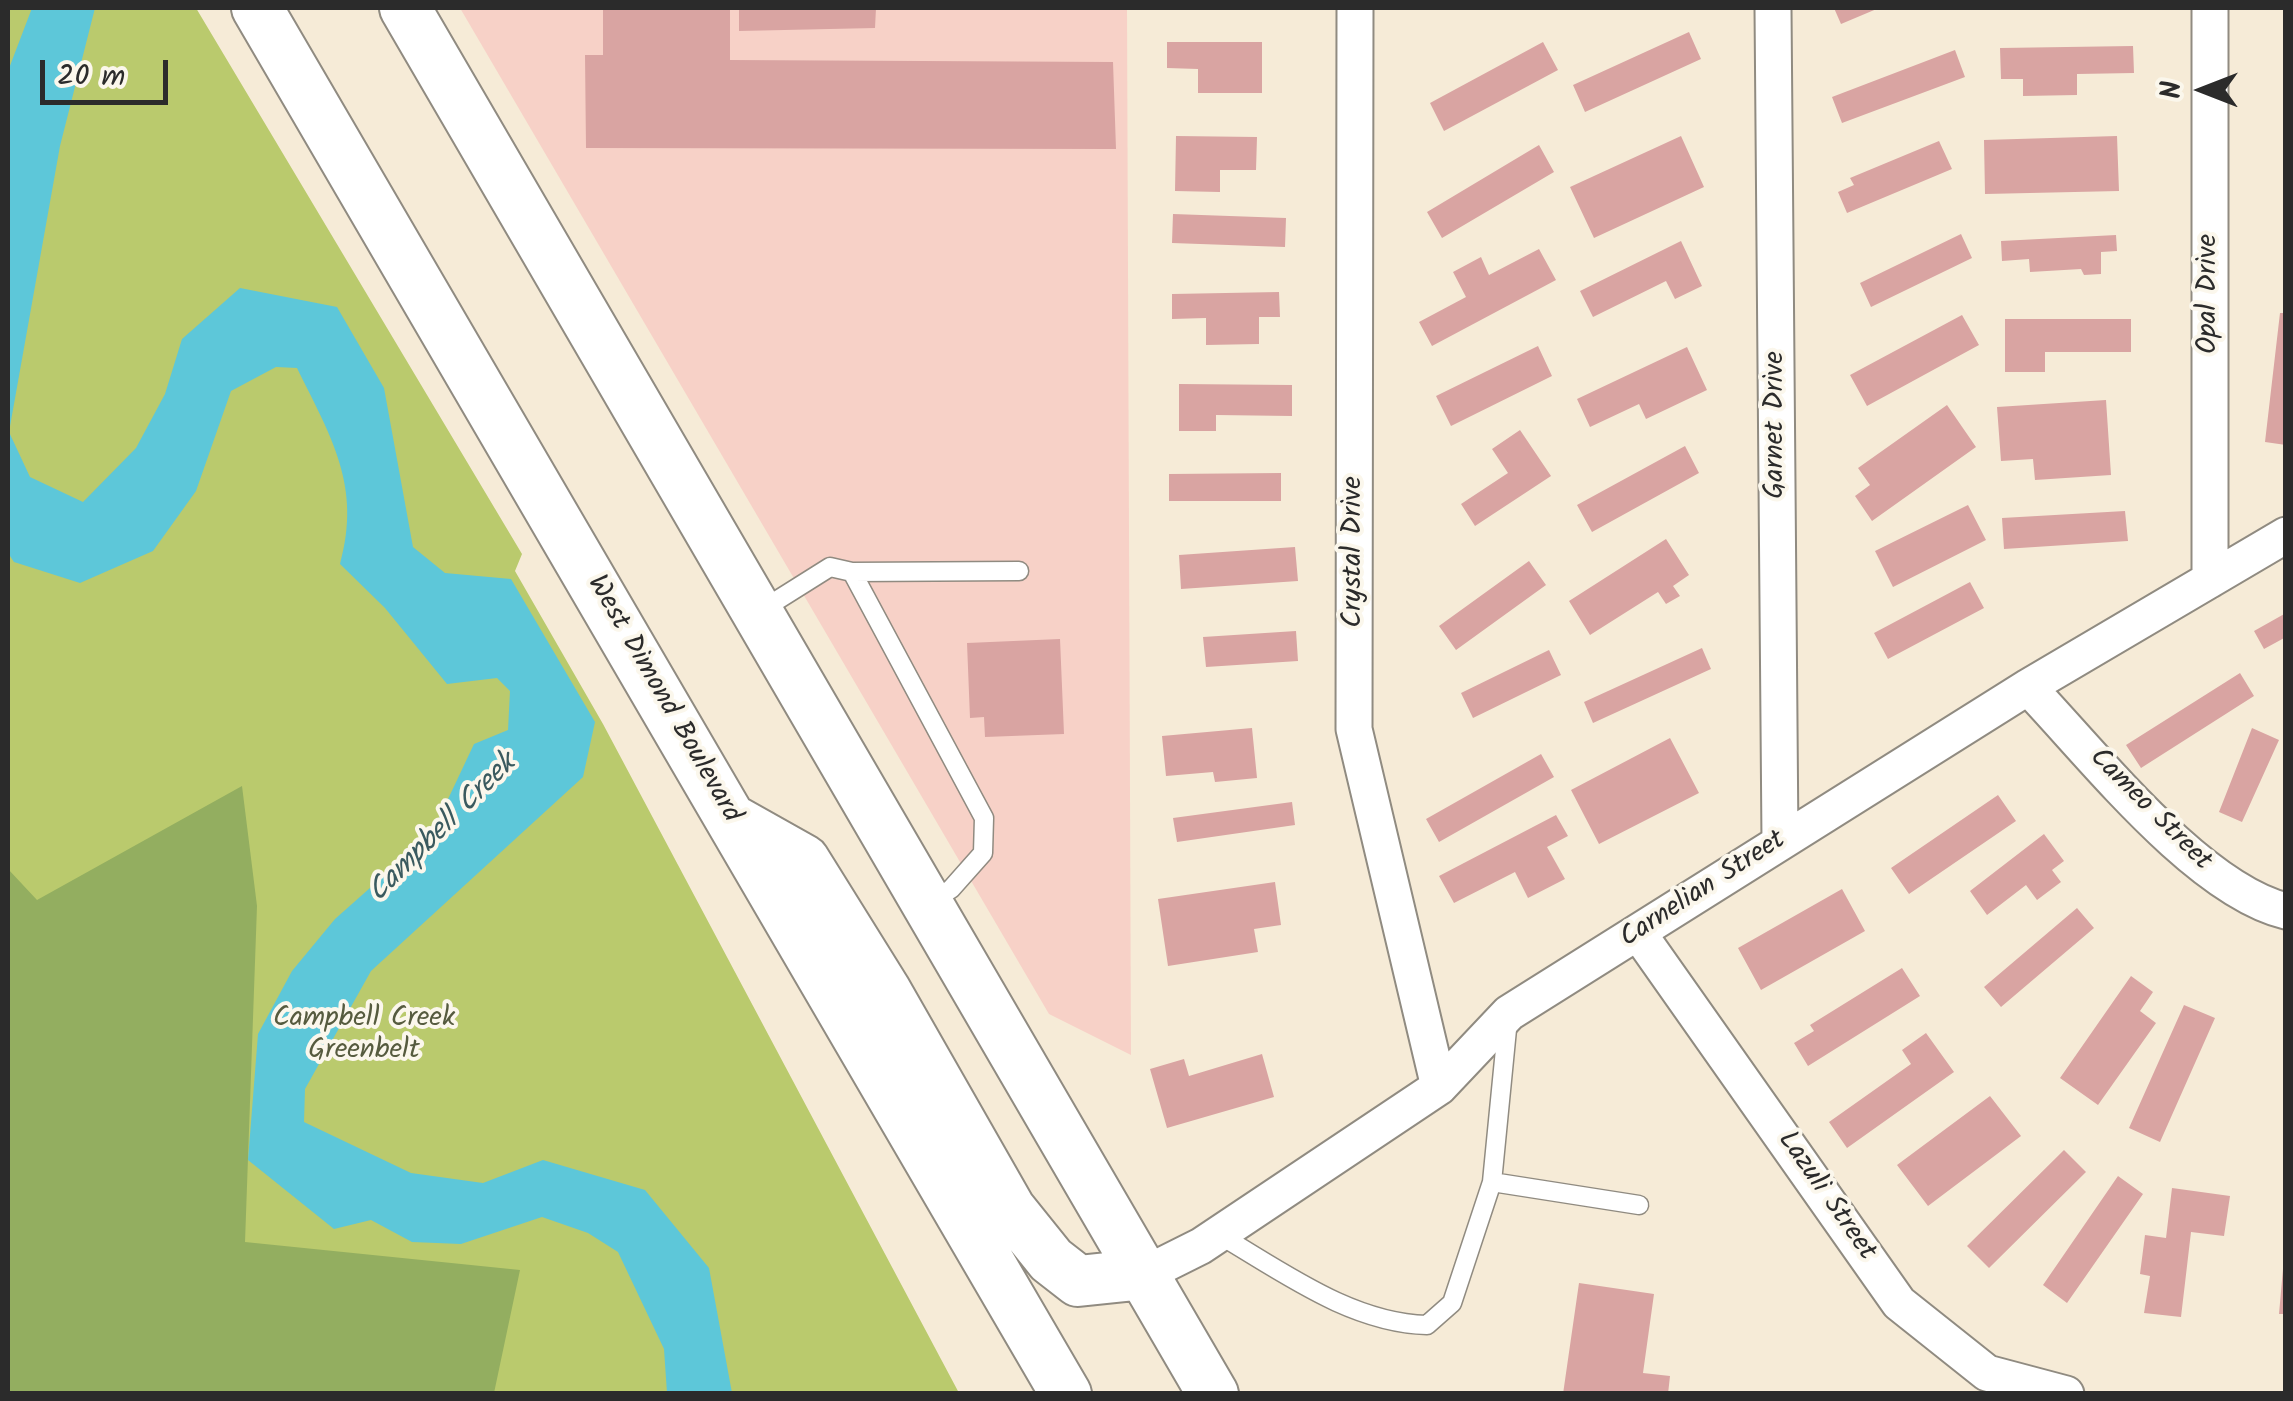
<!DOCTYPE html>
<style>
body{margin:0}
#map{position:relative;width:2293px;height:1401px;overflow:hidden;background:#f6ebd7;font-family:Kalam,sans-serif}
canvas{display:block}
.frame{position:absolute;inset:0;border:10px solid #2b2b2b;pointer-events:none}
.north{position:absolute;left:2153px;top:40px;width:100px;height:100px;-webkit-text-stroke:8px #fbf7ec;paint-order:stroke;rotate:270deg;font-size:28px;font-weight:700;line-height:40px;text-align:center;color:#2b2b2b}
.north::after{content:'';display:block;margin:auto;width:35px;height:45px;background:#2b2b2b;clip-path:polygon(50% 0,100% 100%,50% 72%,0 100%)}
.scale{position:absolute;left:40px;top:60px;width:128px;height:45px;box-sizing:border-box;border:5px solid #2b2b2b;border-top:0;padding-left:12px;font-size:30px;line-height:35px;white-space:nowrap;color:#2b2b2b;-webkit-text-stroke:8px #fbf7ec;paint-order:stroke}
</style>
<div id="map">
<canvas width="2293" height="1401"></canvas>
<div class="frame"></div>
<div class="north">N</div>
<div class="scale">20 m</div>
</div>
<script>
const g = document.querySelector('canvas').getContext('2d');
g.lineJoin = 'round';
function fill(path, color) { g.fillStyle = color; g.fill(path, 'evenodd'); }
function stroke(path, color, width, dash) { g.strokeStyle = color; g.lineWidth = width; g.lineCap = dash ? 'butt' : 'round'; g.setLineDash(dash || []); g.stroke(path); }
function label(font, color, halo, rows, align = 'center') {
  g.font = font + ' Kalam,sans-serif'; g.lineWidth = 8; g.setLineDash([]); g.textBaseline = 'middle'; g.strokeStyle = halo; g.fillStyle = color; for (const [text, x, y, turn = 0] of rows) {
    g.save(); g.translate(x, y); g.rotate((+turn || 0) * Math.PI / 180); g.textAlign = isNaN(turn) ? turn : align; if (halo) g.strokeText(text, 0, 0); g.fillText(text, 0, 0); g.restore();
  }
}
fill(new Path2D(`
 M 460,8 L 1127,8 L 1131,1055 L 1049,1014 Z`), '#f7d1c7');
fill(new Path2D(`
 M 8,8 L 196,8 L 522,554 L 515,571 L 603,724 L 959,1393 L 8,1394 Z`), '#baca6d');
fill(new Path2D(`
 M 242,786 L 257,906 L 245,1242 L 520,1270 L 494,1393 L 8,1393 L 8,869 L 37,900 Z`), '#93ae60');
fill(new Path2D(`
 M 32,8 L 95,8 L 60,146 L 9,432 L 30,477 L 83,502 L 136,448 L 165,394 L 182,339 L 240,288 L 337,307 L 384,388 L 413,547 L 445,573 L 511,579 L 595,722 L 583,777 L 371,971 L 305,1089 L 304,1122 L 411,1173 L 483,1183 L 543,1160 L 645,1190 L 709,1268 L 732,1393 L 667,1393 L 664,1349 L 618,1252 L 588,1233 L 542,1217 L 461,1244 L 412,1242 L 371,1220 L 334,1229 L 248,1160 L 258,1034 L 292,971 L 335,919 L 432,833 L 474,744 L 508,730 L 510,691 L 497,678 L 447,684 L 385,608 L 340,564 C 362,486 331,437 297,368 L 276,367 L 231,391 L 196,491 L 153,551 L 80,583 L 14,562 L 8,553 L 8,71 Z`), '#5dc7d9');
fill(new Path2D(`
 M 603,8 L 730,8 L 730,60 L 1113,62 L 1116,149 L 586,148 L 585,55 L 603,55 Z
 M 739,8 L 876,8 L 875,28 L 739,31 Z
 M 1834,8 L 1879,8 L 1841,24 Z
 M 1689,32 L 1701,59 L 1585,112 L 1573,85 Z
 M 1167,42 L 1262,42 L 1262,93 L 1198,93 L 1198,69 L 1167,68 Z
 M 1543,42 L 1558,70 L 1444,131 L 1430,103 Z
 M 2133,46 L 2134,73 L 2077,74 L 2077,95 L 2023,96 L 2023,79 L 2001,79 L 2000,48 Z
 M 1955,50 L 1965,77 L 1842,123 L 1832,97 Z
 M 1176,136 L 1257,137 L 1256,170 L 1220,170 L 1220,192 L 1175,191 Z
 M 1681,136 L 1704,187 L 1594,238 L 1570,187 Z
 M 2117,136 L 2119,191 L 1985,194 L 1984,140 Z
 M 1939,141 L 1952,169 L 1847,213 L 1838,192 L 1854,185 L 1850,178 Z
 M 1539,145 L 1554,172 L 1442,238 L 1427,212 Z
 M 1173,214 L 1286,218 L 1285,247 L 1172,243 Z
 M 1961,234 L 1972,258 L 1871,307 L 1860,283 Z
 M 2116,235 L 2117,251 L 2101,252 L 2101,274 L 2084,275 L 2081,269 L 2030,272 L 2029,259 L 2002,261 L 2001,241 Z
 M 1681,241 L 1702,286 L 1675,299 L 1666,281 L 1593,317 L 1580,291 Z
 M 1539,249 L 1556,280 L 1432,346 L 1419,322 L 1466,297 L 1453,272 L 1481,257 L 1489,275 Z
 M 1279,292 L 1280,317 L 1259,317 L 1259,344 L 1206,345 L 1206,318 L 1172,319 L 1172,294 Z
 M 2280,313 L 2286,313 L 2286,445 L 2265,442 Z
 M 1962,315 L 1979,345 L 1867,406 L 1850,375 Z
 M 2005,319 L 2131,319 L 2131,352 L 2045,352 L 2045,372 L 2005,372 Z
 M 1538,346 L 1552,376 L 1451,426 L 1436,396 Z
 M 1687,347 L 1707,390 L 1646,419 L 1639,404 L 1590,427 L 1577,399 Z
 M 1179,384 L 1292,385 L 1292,416 L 1216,415 L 1216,431 L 1179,431 Z
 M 2106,400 L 2111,475 L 2035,480 L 2033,459 L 2001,461 L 1997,407 Z
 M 1947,405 L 1976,447 L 1872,521 L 1855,496 L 1870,485 L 1858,468 Z
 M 1520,430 L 1551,476 L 1475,526 L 1461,504 L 1508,473 L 1492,449 Z
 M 1685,446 L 1699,473 L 1592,532 L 1577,505 Z
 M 1281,473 L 1281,501 L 1169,501 L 1169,474 Z
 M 1968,505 L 1986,540 L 1893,587 L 1875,551 Z
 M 2125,511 L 2128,541 L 2004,549 L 2002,518 Z
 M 1666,539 L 1689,575 L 1673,586 L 1680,596 L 1666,604 L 1658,592 L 1590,635 L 1569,601 Z
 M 1295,547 L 1298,581 L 1181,589 L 1179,555 Z
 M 1529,561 L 1546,585 L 1456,650 L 1439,626 Z
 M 1970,582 L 1984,608 L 1888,659 L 1874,633 Z
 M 2286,613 L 2286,637 L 2264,649 L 2254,631 Z
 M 1296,631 L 1298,661 L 1206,667 L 1203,637 Z
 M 1060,639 L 1064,734 L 985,737 L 984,717 L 970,718 L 967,643 Z
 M 1702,648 L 1711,669 L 1593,723 L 1584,702 Z
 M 1549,650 L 1561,675 L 1473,718 L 1461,693 Z
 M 2240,673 L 2254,696 L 2141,768 L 2126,745 Z
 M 1252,728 L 1257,778 L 1215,782 L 1213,772 L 1166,776 L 1162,736 Z
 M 2252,728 L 2279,740 L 2242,822 L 2219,812 Z
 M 1670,738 L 1699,793 L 1599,844 L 1571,790 Z
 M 1541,754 L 1554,777 L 1439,842 L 1426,819 Z
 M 1998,795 L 2016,821 L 1909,894 L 1891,868 Z
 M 1292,802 L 1295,825 L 1177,842 L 1173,818 Z
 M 1556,815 L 1568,836 L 1547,847 L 1565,879 L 1528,898 L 1515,872 L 1454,903 L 1439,876 Z
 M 2044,834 L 2064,861 L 2052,870 L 2061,882 L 2037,900 L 2026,885 L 1987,915 L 1970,891 Z
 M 1275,882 L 1281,925 L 1254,929 L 1258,952 L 1168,966 L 1158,899 Z
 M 1842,889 L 1865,931 L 1761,990 L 1738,948 Z
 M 2077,908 L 2094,928 L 2001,1007 L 1984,987 Z
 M 1902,968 L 1920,996 L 1808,1066 L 1794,1043 L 1814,1031 L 1810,1025 Z
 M 2131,976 L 2153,992 L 2140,1011 L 2156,1023 L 2098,1105 L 2060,1078 Z
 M 2184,1005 L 2215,1018 L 2160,1142 L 2129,1128 Z
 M 1926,1033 L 1954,1072 L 1847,1148 L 1829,1122 L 1911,1064 L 1902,1050 Z
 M 1262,1054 L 1274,1097 L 1167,1128 L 1150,1069 L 1184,1059 L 1189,1076 Z
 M 1990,1096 L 2021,1136 L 1928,1206 L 1897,1165 Z
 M 2064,1150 L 2086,1172 L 1989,1268 L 1967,1246 Z
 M 2118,1176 L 2143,1194 L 2067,1303 L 2043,1285 Z
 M 2172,1188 L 2230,1196 L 2224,1236 L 2191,1232 L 2181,1317 L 2144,1313 L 2150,1276 L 2140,1274 L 2145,1235 L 2166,1238 Z
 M 2283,1269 L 2286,1269 L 2286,1314 L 2279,1314 Z
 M 1579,1283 L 1654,1294 L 1643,1373 L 1670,1376 L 1668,1394 L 1563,1394 Z`), '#d9a4a2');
const lane = new Path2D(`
 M 852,572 L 1019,571
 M 760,611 L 830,567 L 852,572 L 984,818 L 983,853 L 951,889 L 929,903
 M 1492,1182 L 1639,1205
 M 1218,1234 C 1283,1272 1351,1323 1427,1325 L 1452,1303 L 1492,1182 L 1508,1019`);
const street = new Path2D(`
 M 1355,8 L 1354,729 L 1439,1087
 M 1773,8 L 1780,842
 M 2210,8 L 2210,580
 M 2028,687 C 2093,755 2197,889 2286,911
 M 1639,934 L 1899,1303 L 1987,1373 L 2066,1394
 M 1145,1274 L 1201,1246 L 1439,1087 L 1509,1013 L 2028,687 L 2286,535`);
const secondary = new Path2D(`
 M 257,8 L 1066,1394
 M 405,8 L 1213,1394
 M 731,819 L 804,860 L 885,990 L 1010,1209 L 1051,1260 L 1078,1281 L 1145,1274`);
stroke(lane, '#908b81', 21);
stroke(street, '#908b81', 39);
stroke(secondary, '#908b81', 54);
stroke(lane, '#fff', 18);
stroke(street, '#fff', 35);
stroke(secondary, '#fff', 50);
label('28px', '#2b2b2b', '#fbf7ec', [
 ["Opal Drive",2210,294,-90],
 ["Garnet Drive",1777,425,-90],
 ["Crystal Drive",1355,552,-90],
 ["West Dimond Boulevard",662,700,60],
 ["Cameo Street",2149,811,45],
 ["Carnelian Street",1704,891,-33],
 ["Lazuli Street",1825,1197,55]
]);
label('28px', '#565b3f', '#fbf7ec', [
 ["Campbell Creek",364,1020],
 ["Greenbelt",364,1052]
]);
label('italic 30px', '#3a5a5f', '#fbf7ec', [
 ["Campbell Creek",444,830,-45]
]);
</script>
